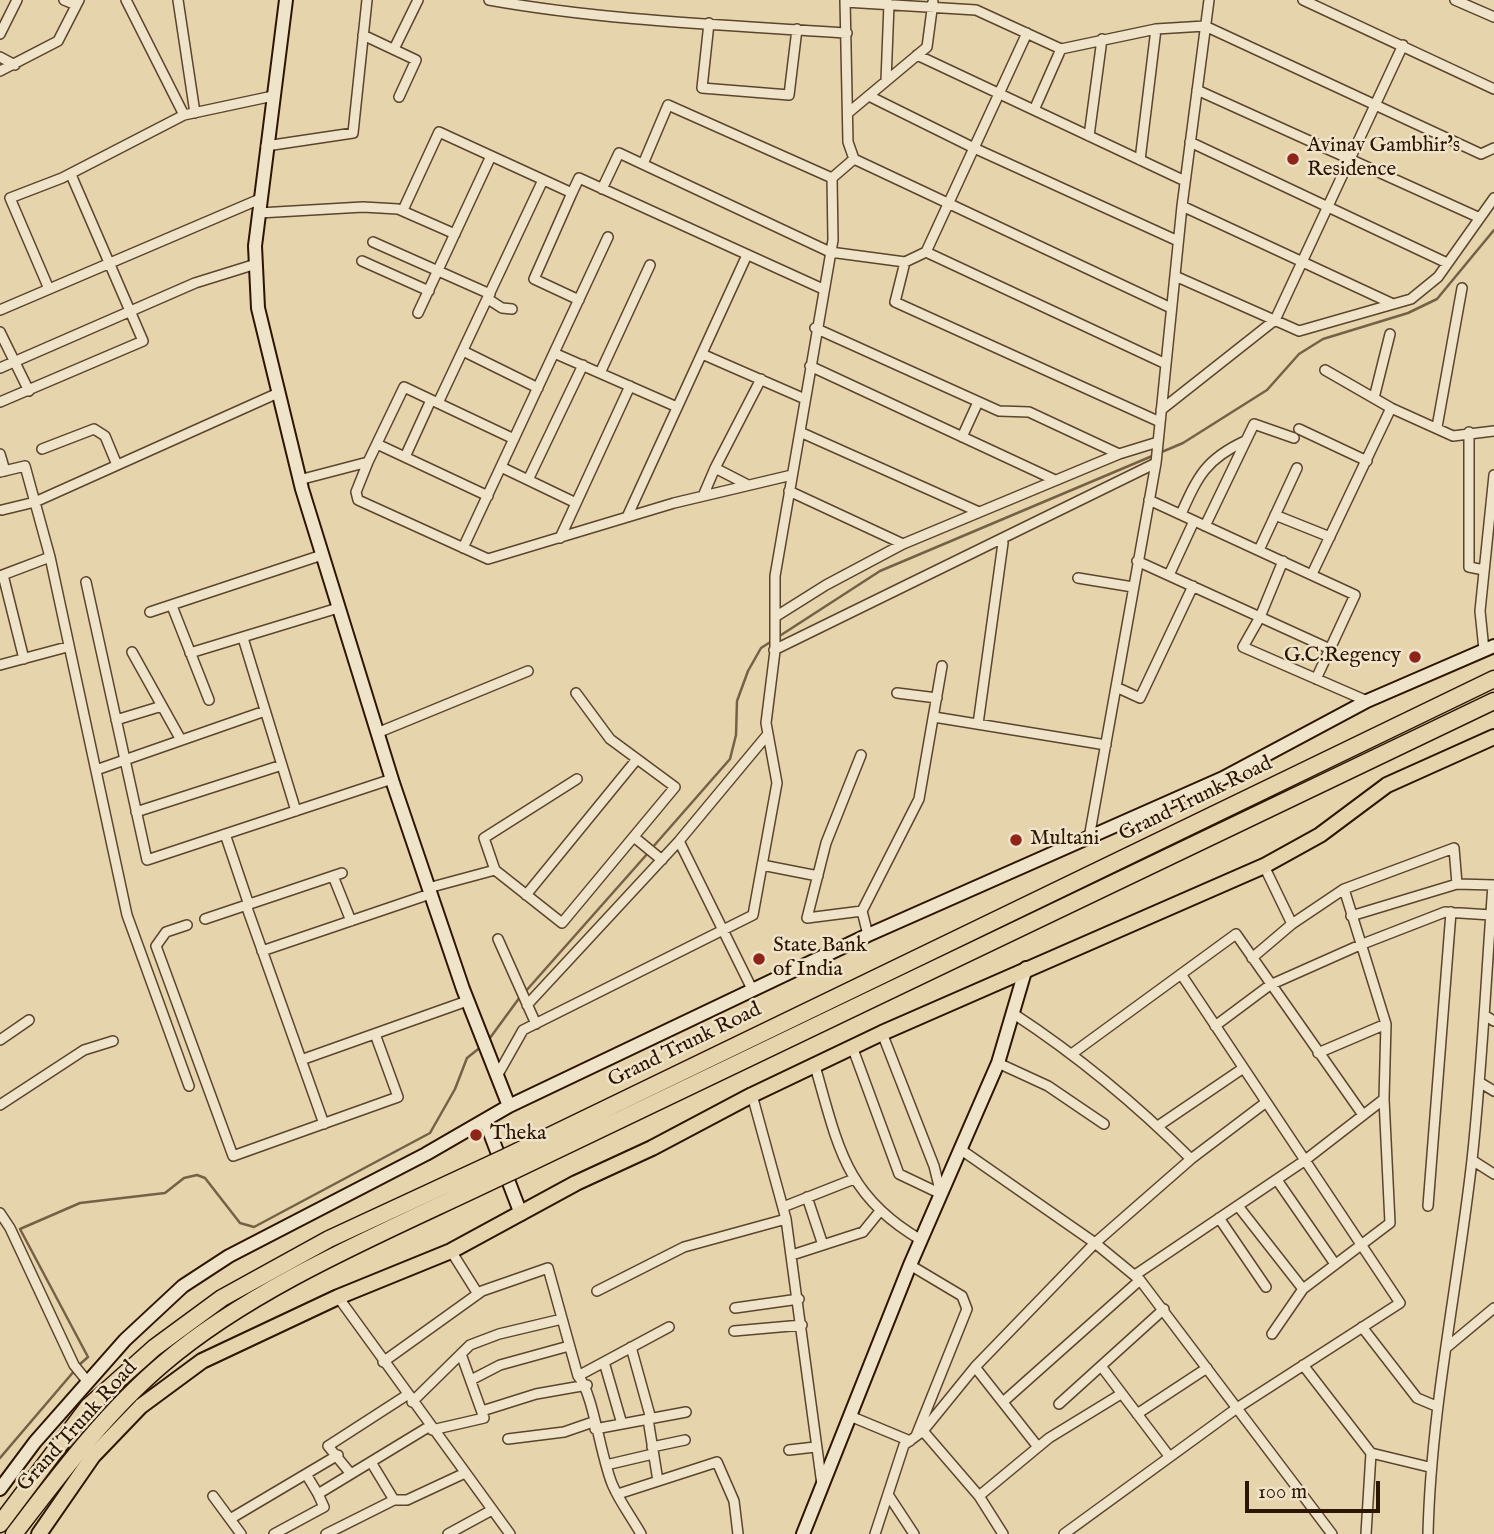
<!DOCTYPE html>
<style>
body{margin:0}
#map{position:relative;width:1494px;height:1534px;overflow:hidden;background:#e6d4ac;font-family:"IM FELL English",serif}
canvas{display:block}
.scale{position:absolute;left:1245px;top:1481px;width:135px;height:32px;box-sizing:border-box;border:4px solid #2d1503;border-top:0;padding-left:9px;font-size:21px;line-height:24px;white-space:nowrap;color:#2d1503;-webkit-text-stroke:5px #efe3c9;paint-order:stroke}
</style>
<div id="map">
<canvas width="1494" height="1534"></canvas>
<div class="scale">100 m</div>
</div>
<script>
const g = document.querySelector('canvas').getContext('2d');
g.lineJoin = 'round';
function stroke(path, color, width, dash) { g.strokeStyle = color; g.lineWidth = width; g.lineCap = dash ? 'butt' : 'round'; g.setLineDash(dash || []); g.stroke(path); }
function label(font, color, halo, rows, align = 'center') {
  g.font = font + ' "IM FELL English",serif'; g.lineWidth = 5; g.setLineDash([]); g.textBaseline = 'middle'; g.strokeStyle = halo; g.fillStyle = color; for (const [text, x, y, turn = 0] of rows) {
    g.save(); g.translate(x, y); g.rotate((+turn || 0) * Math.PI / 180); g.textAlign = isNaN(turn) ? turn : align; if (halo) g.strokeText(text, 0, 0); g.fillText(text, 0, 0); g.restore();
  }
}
stroke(new Path2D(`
 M 778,637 L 880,571 L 1183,443 L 1267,390 L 1299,354 L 1323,339 L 1408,313 L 1437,299 L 1494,230
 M 652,848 L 730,759 L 736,735 L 737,701 L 748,671 L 761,648 L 772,641
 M 525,992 L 648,853
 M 487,1042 L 520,997
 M 79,1365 L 88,1357 L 20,1229 L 80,1203 L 165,1193 L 184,1178 L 197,1175 L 205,1178 L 240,1223 L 254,1227 L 430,1133 L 455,1089 L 467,1058 L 482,1046
 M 0,1458 L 75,1370`), '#766146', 2.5);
const street = new Path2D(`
 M 64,0 L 76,5
 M 126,0 L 184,115 L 273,96
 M 178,0 L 195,113
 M 489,0 C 607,21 728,25 847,33
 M 845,0 L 848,142 L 854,159 L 1171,308
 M 1303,0 L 1494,89
 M 1455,0 L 1494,17
 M 845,2 L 976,10 L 1061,49 L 1156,29 L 1205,26 L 1481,154 L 1494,148
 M 709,23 L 702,88 L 789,95 L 797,29
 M 0,34 L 17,0
 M 363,35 L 416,60 L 399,97
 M 394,49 L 418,0
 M 917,55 L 1185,181
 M 0,57 L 15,65
 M 0,71 L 58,41 L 79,0
 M 886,81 L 889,4
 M 1197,90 L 1480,218
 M 869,96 L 974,148 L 1178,241
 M 1034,110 L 1061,49
 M 848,113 L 927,47 L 933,2
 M 1089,136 L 1102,39
 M 1190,142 L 1447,263
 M 266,146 L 353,133 L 367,0
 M 1140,160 L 1156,29
 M 643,164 L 668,105 L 832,178
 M 602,189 L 619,153 L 830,252 L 905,262 L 926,252 L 1166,364
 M 572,193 L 534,279 L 579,300
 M 1182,206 L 1393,304
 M 403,210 L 439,132 L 572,193 L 579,178 L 823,289
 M 259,213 L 363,207 L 398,209 L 455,234
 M 373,242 L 490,294
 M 926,252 L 1027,33
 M 362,261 L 429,291
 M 905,262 L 895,302 L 1160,422
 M 1175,276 L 1299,331 L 1411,299 L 1438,277 L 1494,198
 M 49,289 L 10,198 L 62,178 L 184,115
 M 488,299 L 502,308 L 512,309
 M 0,310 L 260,199
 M 418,313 L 491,156
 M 815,328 L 999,411 L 1029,412 L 1119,454
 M 0,332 L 29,391
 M 463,351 L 538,388
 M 554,353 L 677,407
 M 702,354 L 805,399
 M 810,366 L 1055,480
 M 0,368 L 195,283 L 256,264
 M 1325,370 L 1391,408 L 1453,436 L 1494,431
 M 600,373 L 650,265
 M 1374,398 L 1390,334
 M 0,402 L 143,341 L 72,177
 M 438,403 L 543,180
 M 1161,410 L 1275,320 L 1403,45
 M 1437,427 L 1462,288
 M 1299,429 L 1367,461
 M 800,432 L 979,512
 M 1469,432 L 1469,567 L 1484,570
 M 962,437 L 978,402
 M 377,444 L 488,496
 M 42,449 L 94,429 L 105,436 L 117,465
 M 0,454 L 5,471
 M 405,457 L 431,400
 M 368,462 L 356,492 L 358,500 L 488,559 L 674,503 L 792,475
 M 501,467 L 576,503
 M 0,472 L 25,466 L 50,557 L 127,915 L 189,1086
 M 299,480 L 368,462 L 404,387 L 514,439
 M 528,480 L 583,365
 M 748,485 L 715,468 L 761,379
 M 789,491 L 903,544
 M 703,496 L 715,468
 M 1149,500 L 1355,595 L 1316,679
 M 2,510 L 35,502 L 278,393
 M 1181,514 C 1198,476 1206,459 1245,441
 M 1275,515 L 1330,537
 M 627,517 L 747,255
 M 1205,526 L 1254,424 L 1294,438
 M 560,538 L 630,386
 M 463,548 L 608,237
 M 1259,550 L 1297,468
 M 1137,561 L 1330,649
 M 1283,561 L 1260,617 L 1243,647 L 1367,701
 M 1312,574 L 1391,408
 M 3,575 L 24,659
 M 1169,575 L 1194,521
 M 0,576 L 50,557
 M 1078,578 L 1133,587
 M 86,582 L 147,860 L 392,779
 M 172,606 L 209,700
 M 150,612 L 322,555
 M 775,617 L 826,585 L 903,544 L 1119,454 L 1158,442
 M 243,638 L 296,811
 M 774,650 L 1156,463
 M 1484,650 L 1480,611 L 1494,475
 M 132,652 L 181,740
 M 190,653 L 338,608
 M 0,665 L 67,647
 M 1116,687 L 1140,698 L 1193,586
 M 897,693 L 937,698
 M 934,717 L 1106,745
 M 116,720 L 162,706
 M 978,724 L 1003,543
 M 377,733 L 528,671
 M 861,755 L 826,843 L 807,918 L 862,911 L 919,799 L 942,666
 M 96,770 L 265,711
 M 136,812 L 282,765
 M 225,834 L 249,905
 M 634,837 L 662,860
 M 1089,838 L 1156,463 L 1182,206 L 1209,0
 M 679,841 L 752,989
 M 762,865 L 818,876
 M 1264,866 L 1292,924
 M 495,870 L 484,838 L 577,779
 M 333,876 L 351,921
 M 428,888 L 495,870 L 562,923 L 675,787 L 610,739 L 576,693
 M 526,895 L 637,759
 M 246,905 L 324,1124
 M 862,911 L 868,935
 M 1351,916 L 1457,884 L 1494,885
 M 205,919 L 342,873
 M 187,925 L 166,932 L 156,946 L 233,1156 L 398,1097 L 375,1034
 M 498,939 L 536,1024
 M 262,951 L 430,894
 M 1252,958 L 1292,924 L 1344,889 L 1454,848 L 1457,884
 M 527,1005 L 679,841 L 768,734
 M 1014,1014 C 1081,1058 1135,1103 1191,1159
 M 1484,1015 L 1494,1021
 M 1215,1026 L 1270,985 L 1360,945 L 1445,912 L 1491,915
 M 882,1033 L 934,1166 L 941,1194
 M 0,1040 L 29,1020
 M 853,1049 L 899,1174 L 941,1194
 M 1073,1053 L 1236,934 L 1363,1115
 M 1318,1053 L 1386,1024
 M 301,1060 L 467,1001
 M 998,1063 L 1048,1086 L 1104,1124
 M 815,1066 C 838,1146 845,1196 921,1240
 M 497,1076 L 523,1030 L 753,915 L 777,783 L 766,723 L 775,651 L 775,576 L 833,240 L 832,178 L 854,159
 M 1479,1082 L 1494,1091
 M 752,1095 L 786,1219 L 822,1485
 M 0,1105 L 84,1050 L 113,1041
 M 1158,1126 L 1242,1069
 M 960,1149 L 1095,1243 L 1140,1280 L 1332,1534
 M 1472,1160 L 1494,1174
 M 1277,1180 L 1335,1264
 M 807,1197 L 823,1245
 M 1238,1206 L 1303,1289
 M 1428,1206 L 1451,912
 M 783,1207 L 854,1179
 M 0,1213 L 10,1228 L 74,1365 L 87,1381
 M 1219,1218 L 1266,1287
 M 451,1251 L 478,1294
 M 792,1255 L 863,1232 L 880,1211
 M 910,1265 L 962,1296 L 967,1309 L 916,1436
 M 1135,1275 L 1304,1161 L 1384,1099
 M 597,1291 L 684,1247 L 786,1219
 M 338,1297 L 510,1534
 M 735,1308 L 799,1299
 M 1362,1327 L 1417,1398 L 1436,1406
 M 734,1331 L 802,1325
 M 1272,1334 L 1303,1289 L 1390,1223 L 1384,1099 L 1386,1024 L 1344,889
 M 631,1347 L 651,1419
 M 1446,1348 L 1494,1308
 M 383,1362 L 482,1291 L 548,1268 L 578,1376 C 593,1391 601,1460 613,1486 C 620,1502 632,1518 641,1534
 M 604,1362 L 622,1424
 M 1303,1365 L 1371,1453 L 1429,1467
 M 1101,1366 L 1169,1456
 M 975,1367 L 1038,1447
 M 578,1376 L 669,1327
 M 471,1380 L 500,1365 L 569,1346
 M 412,1402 L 470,1345 L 499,1334 L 562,1319
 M 1003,1402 L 1140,1280
 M 1059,1404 L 1164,1309
 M 482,1411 L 536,1394 L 587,1385
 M 1137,1414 L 1207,1368
 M 850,1416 L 910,1441
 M 648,1419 L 658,1481
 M 595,1429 L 686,1412
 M 432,1430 L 484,1418 L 461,1354
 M 923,1431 L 979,1496 L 1003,1534
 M 508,1439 L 564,1432 L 593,1422
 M 652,1447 L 685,1440
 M 789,1450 L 815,1447
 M 606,1465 L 653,1454
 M 306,1474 L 318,1494
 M 351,1474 L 328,1446 L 407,1395
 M 618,1494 L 717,1462 L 734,1501 L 738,1534
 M 213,1496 L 241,1534
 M 889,1496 L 914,1534
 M 979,1496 L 1049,1438 L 1121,1394
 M 394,1500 L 407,1500 L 465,1473
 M 230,1519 L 338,1455
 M 274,1534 L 324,1507 L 318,1494 L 430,1426
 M 326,1534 L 394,1500 L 371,1462
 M 448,1534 L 492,1510
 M 875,1534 L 904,1445 L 923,1431 L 975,1367 L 1095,1243 L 1191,1159 L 1265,1103
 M 1064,1534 L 1237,1408 L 1400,1303 L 1181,974
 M 1366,1534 L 1371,1453
 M 1428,1534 C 1431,1408 1458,1285 1472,1160 C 1482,1069 1486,977 1493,885`);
const secondary = new Path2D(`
 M 286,0 L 255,246 L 258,308 L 302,489 L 393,783 L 463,989 L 509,1106
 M 485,1120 L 521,1214
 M 0,1489 L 35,1442 L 125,1340 L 183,1286 L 229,1256 L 426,1154 L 509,1106 L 868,935 L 1223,778 L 1367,701 L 1494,646
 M 803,1534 L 910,1265 L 998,1063 L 1026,968`);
const primary = new Path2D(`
 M 39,1534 L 93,1456 L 141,1406 L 202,1361 L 338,1297 L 451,1251 L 576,1183 L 652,1148 L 752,1095 L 882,1033 L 1264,866 L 1320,835 L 1387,785 L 1494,737`);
const highway = new Path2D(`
 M 508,1156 L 1494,679
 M 513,1171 L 1494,701
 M 0,1524 L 88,1407 L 154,1348 L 222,1298 L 329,1239 L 493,1163
 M 14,1534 C 60,1474 106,1412 164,1363 C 255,1285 390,1230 498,1178`);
stroke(street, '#5b452d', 12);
stroke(secondary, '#2d1503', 16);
stroke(primary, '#2d1503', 18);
stroke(highway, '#2d1503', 19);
stroke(street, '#efe3c9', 9);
stroke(secondary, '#efe3c9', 12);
stroke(primary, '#e6d4ac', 14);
stroke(highway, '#e6d4ac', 16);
const highwayBridge = new Path2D(`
 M 493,1163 L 508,1156
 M 498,1178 L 513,1171`);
stroke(highwayBridge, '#2d1503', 19, []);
stroke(highwayBridge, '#e6d4ac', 16);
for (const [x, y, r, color] of [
 [1293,159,7,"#8f2418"],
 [1415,657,7,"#8f2418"],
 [1016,840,7,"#8f2418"],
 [759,959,7,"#8f2418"],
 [476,1135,7,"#8f2418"]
]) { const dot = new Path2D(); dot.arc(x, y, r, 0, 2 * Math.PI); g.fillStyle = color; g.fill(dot); stroke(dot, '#efe3c9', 2.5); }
label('21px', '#2d1503', '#efe3c9', [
 ["Avinav Gambhir's",1307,147],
 ["Residence",1307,171],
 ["G.C.Regency",1401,657,"right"],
 ["Multani",1030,840],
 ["State Bank",773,947],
 ["of India",773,971],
 ["Theka",490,1135]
], 'left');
label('21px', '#2d1503', '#efe3c9', [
 ["Grand Trunk Road",1196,800,-26],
 ["Grand Trunk Road",685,1046,-26],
 ["Grand Trunk Road",78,1427,-48]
]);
</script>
